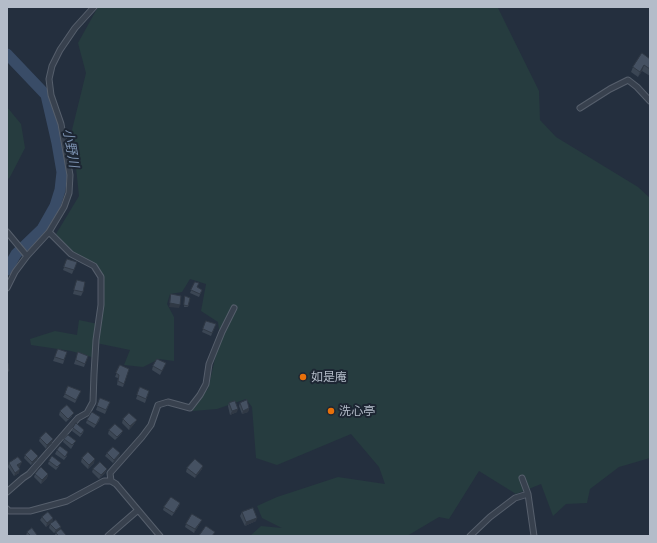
<!DOCTYPE html>
<meta charset="utf-8">
<style>
body{margin:0}
#map{position:relative;width:657px;height:543px;overflow:hidden;background:#242f3e;font-family:"Exo 2",sans-serif}
canvas{display:block}
.frame{position:absolute;inset:0;border:8px solid #b4bcc9;pointer-events:none}
</style>
<div id="map">
<canvas width="657" height="543"></canvas>
<div class="frame"></div>
</div>
<script>
const g = document.querySelector('canvas').getContext('2d');
g.lineJoin = 'round';
function fill(path, color) { g.fillStyle = color; g.fill(path, 'evenodd'); }
function stroke(path, color, width, dash) { g.strokeStyle = color; g.lineWidth = width; g.lineCap = dash ? 'butt' : 'round'; g.setLineDash(dash || []); g.stroke(path); }
function label(font, color, halo, rows, align = 'center') {
  g.font = font + ' "Exo 2","Noto Sans JP",sans-serif'; g.lineWidth = 4; g.setLineDash([]); g.textBaseline = 'middle'; g.strokeStyle = halo; g.fillStyle = color; for (const [text, x, y, turn = 0] of rows) {
    g.save(); g.translate(x, y); g.rotate((+turn || 0) * Math.PI / 180); g.textAlign = isNaN(turn) ? turn : align; if (halo) g.strokeText(text, 0, 0); g.fillText(text, 0, 0); g.restore();
  }
}
fill(new Path2D(`
 M 98,7 L 501,7 L 498,8 L 539,91 L 540,120 L 556,137 L 638,187 L 650,198 L 650,458 L 619,467 L 590,489 L 587,503 L 566,504 L 553,516 L 541,484 L 516,494 L 479,471 L 449,519 L 439,517 L 407,536 L 250,536 L 261,526 L 282,528 L 262,518 L 257,506 L 277,497 L 338,477 L 385,484 L 379,467 L 351,434 L 277,465 L 256,458 L 252,407 L 246,399 L 217,409 L 193,411 L 192,405 L 208,389 L 220,337 L 218,322 L 201,311 L 206,284 L 190,279 L 182,292 L 170,294 L 167,304 L 174,317 L 174,361 L 159,359 L 143,367 L 124,365 L 130,350 L 96,343 L 95,358 L 71,351 L 31,345 L 30,339 L 55,331 L 77,335 L 79,320 L 98,324 L 101,277 L 96,264 L 71,254 L 56,234 L 79,196 L 72,130 L 86,73 L 78,43 Z
 M 7,107 L 21,124 L 25,148 L 10,177 L 7,180 Z`), '#263c3f');
stroke(new Path2D(`
 M 7,54 L 46,95 L 57,143 L 62,172 L 60,190 L 55,206 L 42,229 L 16,254 L 7,270`), '#394c67', 11);
const street = new Path2D(`
 M 580,108 L 610,89 L 628,80 L 637,87 L 650,101
 M 7,232 L 27,256
 M 7,288 L 15,272 L 27,256 L 49,232 L 64,207 L 69,193 L 70,175 L 61,124 L 51,95 L 49,79 L 52,66 L 60,50 L 75,28 L 94,7
 M 522,478 L 528,494 L 534,536
 M 111,481 L 110,473 L 142,437 L 151,425 L 158,405 L 168,402 L 190,408 L 200,395 L 206,384 L 209,364 L 222,332 L 234,308
 M 7,492 L 23,478 L 29,474 L 78,418 L 87,413 L 93,402 L 94,374 L 96,340 L 101,305 L 101,277 L 94,266 L 71,254 L 49,232
 M 7,509 L 9,511 L 30,511 L 67,501 L 104,481 L 111,481 L 116,484 L 160,536
 M 108,536 L 138,510
 M 470,536 L 490,517 L 515,498 L 528,494`);
stroke(street, '#565f6c', 7);
stroke(street, '#38414e', 5);
fill(new Path2D(`
 M 650,59 L 650,76 L 642,71 L 638,77 L 631,72 L 633,67 Z
 M 67,259 L 77,262 L 72,274 L 63,270 Z
 M 77,280 L 83,292 L 81,296 L 73,294 Z
 M 195,282 L 197,287 L 202,290 L 199,297 L 190,293 Z
 M 185,296 L 190,298 L 188,307 L 184,307 Z
 M 206,321 L 216,324 L 211,336 L 202,332 Z
 M 58,349 L 67,352 L 63,364 L 53,361 Z
 M 78,352 L 88,356 L 84,367 L 74,364 Z
 M 166,363 L 160,375 L 152,370 L 153,366 Z
 M 120,365 L 129,369 L 123,387 L 117,385 L 118,378 L 115,377 Z
 M 140,387 L 149,391 L 145,403 L 136,399 Z
 M 65,394 L 79,395 L 75,403 L 63,397 Z
 M 100,398 L 110,402 L 105,414 L 96,410 Z
 M 229,403 L 237,412 L 230,415 L 228,406 Z
 M 240,403 L 249,408 L 248,412 L 242,414 L 239,406 Z
 M 60,411 L 72,416 L 66,422 L 59,415 Z
 M 100,417 L 99,421 L 94,428 L 86,423 L 87,420 Z
 M 123,419 L 135,423 L 129,430 L 122,423 Z
 M 73,428 L 84,430 L 83,433 L 80,437 L 72,431 Z
 M 109,430 L 123,431 L 121,434 L 115,440 L 108,434 Z
 M 40,438 L 52,443 L 46,449 L 39,441 Z
 M 64,439 L 74,444 L 71,449 L 63,442 Z
 M 57,450 L 67,456 L 64,460 L 55,454 Z
 M 107,453 L 120,453 L 119,457 L 113,463 L 105,456 Z
 M 25,455 L 38,456 L 37,460 L 31,465 L 24,458 Z
 M 82,458 L 94,463 L 88,469 L 81,462 Z
 M 49,461 L 59,466 L 56,470 L 48,464 Z
 M 9,463 L 20,466 L 19,467 L 19,473 L 14,476 L 8,467 Z
 M 187,468 L 202,469 L 195,478 L 186,472 Z
 M 93,469 L 107,469 L 105,473 L 99,479 L 92,472 Z
 M 35,474 L 48,474 L 47,478 L 41,484 L 34,477 Z
 M 180,503 L 179,506 L 172,516 L 163,510 L 164,507 Z
 M 242,512 L 256,521 L 245,526 L 240,516 Z
 M 42,517 L 53,518 L 52,522 L 46,527 L 40,520 Z
 M 200,523 L 194,533 L 185,527 L 186,524 Z
 M 50,524 L 59,530 L 66,536 L 54,536 L 56,533 L 57,532 L 54,533 L 49,528 Z
 M 27,532 L 37,535 L 37,536 L 26,536 Z`), '#3b4654');
fill(new Path2D(`
 M 644,65 L 642,71 L 638,77 L 640,72 Z
 M 170,303 L 180,305 L 179,308 L 169,307 Z
 M 249,408 L 248,412 L 242,414 L 243,411 Z
 M 238,409 L 237,412 L 230,415 L 232,411 Z
 M 137,420 L 135,423 L 129,430 L 130,426 Z
 M 53,439 L 52,443 L 46,449 L 47,445 Z
 M 120,453 L 119,457 L 113,463 L 114,460 Z
 M 38,456 L 37,460 L 31,465 L 32,462 Z
 M 95,459 L 94,463 L 88,469 L 89,465 Z
 M 22,462 L 20,466 L 16,469 L 17,465 Z
 M 203,466 L 202,469 L 195,478 L 196,475 Z
 M 20,469 L 19,473 L 14,476 L 15,473 Z
 M 107,469 L 105,473 L 99,479 L 101,475 Z
 M 48,474 L 47,478 L 41,484 L 42,480 Z
 M 53,518 L 52,522 L 46,527 L 47,523 Z
 M 257,518 L 256,521 L 245,526 L 246,522 Z
 M 202,520 L 200,523 L 194,533 L 195,529 Z
 M 61,527 L 59,530 L 54,533 L 56,530 Z`), '#303945');
const building = new Path2D(`
 M 642,53 L 650,59 L 650,69 L 644,65 L 640,72 L 633,67 Z
 M 67,259 L 77,262 L 74,270 L 64,267 Z
 M 77,280 L 85,282 L 83,292 L 74,290 Z
 M 195,282 L 199,283 L 197,287 L 202,290 L 200,294 L 191,290 Z
 M 171,294 L 181,296 L 180,305 L 170,303 Z
 M 185,296 L 190,298 L 188,306 L 184,305 Z
 M 206,321 L 216,324 L 212,333 L 203,329 Z
 M 58,349 L 67,352 L 64,360 L 55,357 Z
 M 78,352 L 88,356 L 85,364 L 76,360 Z
 M 157,359 L 166,363 L 162,371 L 153,366 Z
 M 7,363 L 8,363 L 9,371 L 7,372 Z
 M 120,365 L 129,369 L 124,384 L 118,381 L 119,375 L 116,373 Z
 M 68,386 L 81,391 L 76,400 L 65,394 Z
 M 140,387 L 149,391 L 146,399 L 137,395 Z
 M 100,398 L 110,402 L 106,410 L 97,406 Z
 M 247,400 L 249,408 L 243,411 L 240,403 Z
 M 235,401 L 238,409 L 232,411 L 229,403 Z
 M 67,405 L 74,413 L 68,419 L 60,411 Z
 M 92,412 L 100,417 L 96,425 L 87,420 Z
 M 129,413 L 137,420 L 130,426 L 123,419 Z
 M 76,423 L 84,430 L 81,434 L 73,428 Z
 M 115,424 L 123,431 L 117,437 L 109,430 Z
 M 46,432 L 53,439 L 47,445 L 40,438 Z
 M 68,435 L 76,441 L 72,445 L 64,439 Z
 M 60,446 L 68,452 L 65,457 L 57,450 Z
 M 113,447 L 120,453 L 114,460 L 107,453 Z
 M 31,449 L 38,456 L 32,462 L 25,455 Z
 M 88,452 L 95,459 L 89,465 L 82,458 Z
 M 52,456 L 61,463 L 57,467 L 49,461 Z
 M 18,457 L 22,462 L 17,465 L 20,469 L 15,473 L 9,463 Z
 M 195,459 L 203,466 L 196,475 L 187,468 Z
 M 100,462 L 107,469 L 101,475 L 93,469 Z
 M 41,467 L 48,474 L 42,480 L 35,474 Z
 M 171,497 L 180,503 L 174,513 L 164,507 Z
 M 253,508 L 257,518 L 246,522 L 242,512 Z
 M 48,512 L 53,518 L 47,523 L 42,517 Z
 M 192,514 L 202,520 L 195,529 L 186,524 Z
 M 56,520 L 61,527 L 56,530 L 50,524 Z
 M 206,526 L 215,532 L 212,536 L 199,536 Z
 M 32,528 L 37,535 L 35,536 L 31,536 L 27,532 Z
 M 61,529 L 66,535 L 65,536 L 59,536 L 56,533 Z`);
fill(building, '#455162');
stroke(building, '#303945', 1);
for (const [x, y, r, color] of [
 [303,377,4,"#e8710a"],
 [331,411,4,"#e8710a"]
]) { const dot = new Path2D(); dot.arc(x, y, r, 0, 2 * Math.PI); g.fillStyle = color; g.fill(dot); stroke(dot, '#1d2633', 1.5); }
label('12px', '#b4bcc9', '#1d2633', [
 ["如是庵",311,377],
 ["洗心亭",339,411]
], 'left');
label('italic 13px', '#7c92b1', '#1d2633', [
 ["小野川",71,148,80]
]);
</script>
